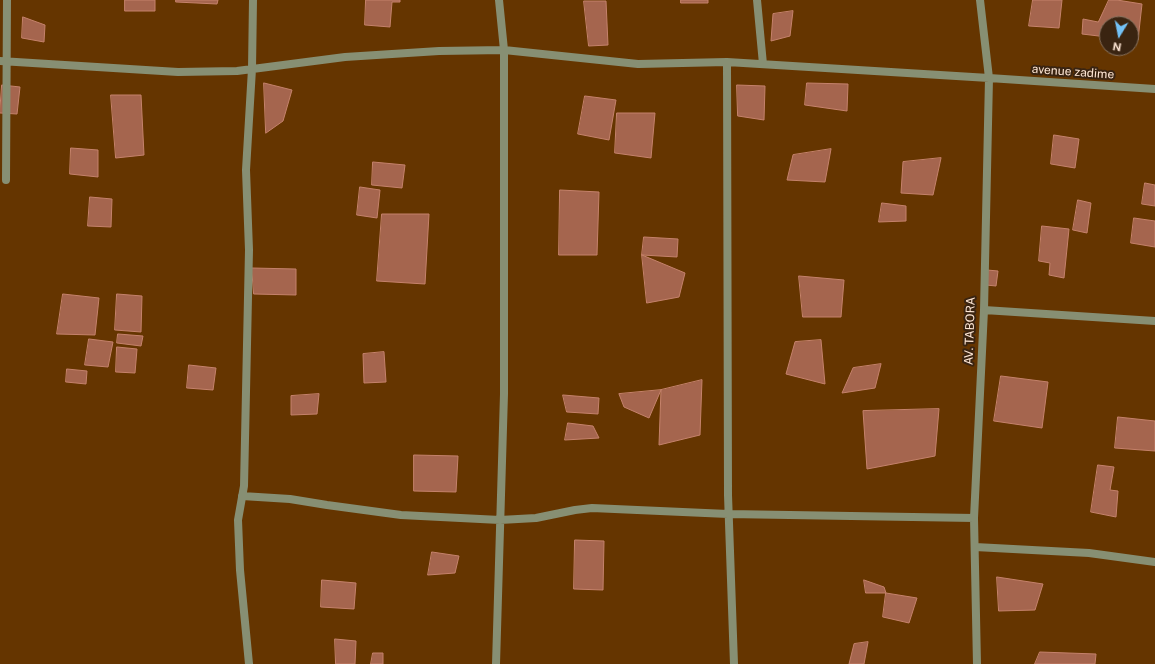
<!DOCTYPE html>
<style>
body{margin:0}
#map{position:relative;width:1155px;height:664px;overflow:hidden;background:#653500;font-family:"Public Sans",sans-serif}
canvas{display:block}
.north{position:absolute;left:1099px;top:16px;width:40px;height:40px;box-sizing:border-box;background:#3a2411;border:1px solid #88725f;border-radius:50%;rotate:190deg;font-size:11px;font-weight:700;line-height:16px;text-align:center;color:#fee6d4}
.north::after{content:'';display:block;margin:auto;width:14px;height:18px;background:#73c1f6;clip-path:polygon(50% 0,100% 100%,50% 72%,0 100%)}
</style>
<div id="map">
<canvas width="1155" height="664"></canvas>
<div class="north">N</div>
</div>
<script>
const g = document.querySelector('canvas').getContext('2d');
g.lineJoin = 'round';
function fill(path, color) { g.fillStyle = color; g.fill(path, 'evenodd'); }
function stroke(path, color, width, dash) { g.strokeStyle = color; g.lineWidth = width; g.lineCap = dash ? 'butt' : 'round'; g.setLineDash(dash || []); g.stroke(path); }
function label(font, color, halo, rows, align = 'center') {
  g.font = font + ' "Public Sans",sans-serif'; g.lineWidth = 4; g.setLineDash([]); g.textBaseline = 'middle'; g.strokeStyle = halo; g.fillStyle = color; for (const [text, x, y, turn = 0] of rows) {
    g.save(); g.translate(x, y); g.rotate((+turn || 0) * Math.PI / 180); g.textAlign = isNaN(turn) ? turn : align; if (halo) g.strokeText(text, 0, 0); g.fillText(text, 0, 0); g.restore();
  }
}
const building = new Path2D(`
 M 125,0 L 155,0 L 155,11 L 125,11 Z
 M 176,0 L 218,0 L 217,4 L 176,2 Z
 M 366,0 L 400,0 L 400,2 L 392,2 L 390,27 L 365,25 Z
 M 681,0 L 708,0 L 708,3 L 681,3 Z
 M 1033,0 L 1062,0 L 1059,28 L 1029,26 Z
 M 1109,0 L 1117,0 L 1142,4 L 1138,40 L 1131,39 L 1131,24 L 1107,24 L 1107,37 L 1082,34 L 1083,19 L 1098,22 Z
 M 584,1 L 606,1 L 608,45 L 589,46 Z
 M 793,11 L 790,36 L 771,41 L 773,14 Z
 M 23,17 L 45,25 L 44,42 L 22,38 Z
 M 264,83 L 292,90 L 283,121 L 266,133 Z
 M 807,83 L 848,84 L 847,111 L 805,105 Z
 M 2,85 L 20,87 L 17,114 L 0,113 Z
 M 737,85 L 765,86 L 764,120 L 738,116 Z
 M 111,95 L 141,95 L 144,155 L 116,158 Z
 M 585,96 L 616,100 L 609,140 L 578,134 Z
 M 617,113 L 655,113 L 651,158 L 615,153 Z
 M 1054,135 L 1079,139 L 1075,168 L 1051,164 Z
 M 71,148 L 98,150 L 98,177 L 70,174 Z
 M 831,149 L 825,182 L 787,180 L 793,155 Z
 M 941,158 L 933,195 L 901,193 L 903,162 Z
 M 373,162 L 405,165 L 402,188 L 372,185 Z
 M 1145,183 L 1155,185 L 1155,206 L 1142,204 Z
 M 360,187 L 380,190 L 377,218 L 357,215 Z
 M 560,190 L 599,192 L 597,255 L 559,255 Z
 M 90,197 L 112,199 L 111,227 L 88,226 Z
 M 1078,200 L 1091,203 L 1087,233 L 1073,230 Z
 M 882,203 L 906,206 L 906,221 L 879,222 Z
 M 382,214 L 429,214 L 425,284 L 377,281 Z
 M 1134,218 L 1155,221 L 1155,247 L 1131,243 Z
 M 1042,226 L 1069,229 L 1064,278 L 1049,275 L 1050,263 L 1039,261 Z
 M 644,237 L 678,239 L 677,257 L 642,255 Z
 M 642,255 L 685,273 L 679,297 L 647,303 Z
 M 252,268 L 296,269 L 296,295 L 254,294 Z
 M 987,270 L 998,271 L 996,286 L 986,285 Z
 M 799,276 L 844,280 L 841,317 L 803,317 Z
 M 63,294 L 99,298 L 95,335 L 57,334 Z
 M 117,294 L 142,296 L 141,332 L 115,330 Z
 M 118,334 L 143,336 L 141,346 L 117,343 Z
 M 89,339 L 113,342 L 108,367 L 85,365 Z
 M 821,340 L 825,384 L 786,374 L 795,342 Z
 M 117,347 L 137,349 L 135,373 L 116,372 Z
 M 384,352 L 386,382 L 364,383 L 363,354 Z
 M 881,364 L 875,388 L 842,393 L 853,368 Z
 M 189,365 L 216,368 L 213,390 L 187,388 Z
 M 67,369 L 87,371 L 86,384 L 66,382 Z
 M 1001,376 L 1048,382 L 1042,428 L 994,421 Z
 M 702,380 L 700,435 L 659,445 L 661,390 Z
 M 661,390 L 649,418 L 624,407 L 619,394 Z
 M 319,394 L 317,414 L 291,415 L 291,396 Z
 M 563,395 L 599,398 L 598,414 L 567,412 Z
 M 939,409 L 935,456 L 867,469 L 863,411 Z
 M 1118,417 L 1155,421 L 1155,451 L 1115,448 Z
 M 568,423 L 593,426 L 599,438 L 565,440 Z
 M 414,455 L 458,456 L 456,492 L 414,491 Z
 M 1098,465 L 1114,467 L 1110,490 L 1118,491 L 1116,517 L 1091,512 Z
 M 575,540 L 604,541 L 603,590 L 574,589 Z
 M 432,552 L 459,556 L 455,573 L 428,575 Z
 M 997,577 L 1043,584 L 1035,610 L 999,611 Z
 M 322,580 L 356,583 L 354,609 L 321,607 Z
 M 864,580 L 884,587 L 886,593 L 866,593 Z
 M 886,593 L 917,598 L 909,623 L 883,617 Z
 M 335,639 L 356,641 L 355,664 L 336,664 Z
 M 868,642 L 864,664 L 849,664 L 854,644 Z
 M 1040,652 L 1096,654 L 1095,664 L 1035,664 Z
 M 373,653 L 383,653 L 383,664 L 371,664 Z`);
fill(building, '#a5654e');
stroke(building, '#c5826b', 1);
stroke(new Path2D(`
 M 757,0 L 763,64
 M 0,61 L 178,72 L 237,71 L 345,57 L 439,51 L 504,50 L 638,64 L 727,62 L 989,78 L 1155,89
 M 727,62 L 728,495 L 734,664
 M 6,180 L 7,0
 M 984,310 L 1155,321
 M 242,496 L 290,499 L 327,505 L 401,515 L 500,520 L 536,518 L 575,510 L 592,508 L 728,514 L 974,518
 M 975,547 L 1089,553 L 1155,562
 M 249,664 L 240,570 L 238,520 L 244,486 L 249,250 L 246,170 L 252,69 L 253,0
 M 496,664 L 504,394 L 504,50 L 499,0
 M 977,664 L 974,518 L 984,310 L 989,78 L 980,0`), '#878f73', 8);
label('12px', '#fee6d4', '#3a2411', [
 ["avenue zadime",1073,72,4],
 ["AV. TABORA",970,331,-88]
]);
</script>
